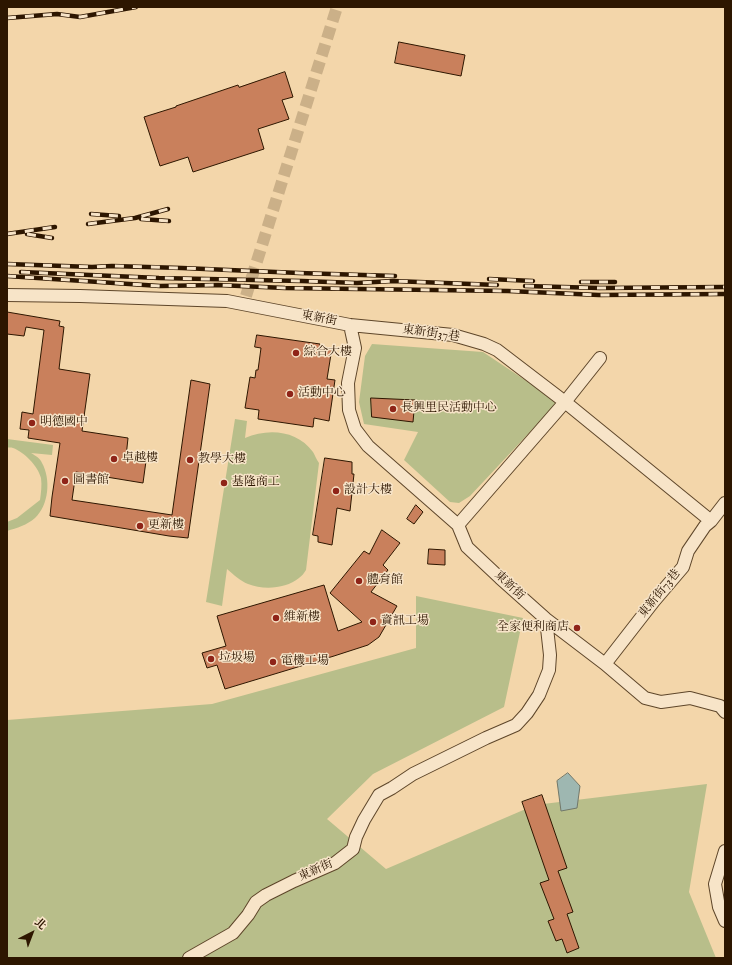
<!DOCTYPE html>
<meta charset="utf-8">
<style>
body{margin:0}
#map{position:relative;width:732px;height:965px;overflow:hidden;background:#f3d6aa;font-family:"IM FELL English","Noto Serif TC",serif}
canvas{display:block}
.frame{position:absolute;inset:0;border:8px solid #2d1600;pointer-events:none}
.north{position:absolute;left:12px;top:913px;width:40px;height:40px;-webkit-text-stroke:3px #f7e4c8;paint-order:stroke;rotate:42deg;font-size:11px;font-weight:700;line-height:16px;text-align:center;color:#2d1600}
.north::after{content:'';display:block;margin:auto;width:14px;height:18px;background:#2d1600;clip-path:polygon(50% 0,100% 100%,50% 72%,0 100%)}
</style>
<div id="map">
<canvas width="732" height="965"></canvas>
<div class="frame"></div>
<div class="north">北</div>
</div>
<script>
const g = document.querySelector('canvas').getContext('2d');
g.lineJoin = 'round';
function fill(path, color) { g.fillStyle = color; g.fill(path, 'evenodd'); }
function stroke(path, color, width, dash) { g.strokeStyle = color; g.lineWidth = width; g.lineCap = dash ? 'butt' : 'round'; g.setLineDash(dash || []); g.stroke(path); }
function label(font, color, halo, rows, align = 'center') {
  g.font = font + ' "IM FELL English","Noto Serif TC",serif'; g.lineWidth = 3; g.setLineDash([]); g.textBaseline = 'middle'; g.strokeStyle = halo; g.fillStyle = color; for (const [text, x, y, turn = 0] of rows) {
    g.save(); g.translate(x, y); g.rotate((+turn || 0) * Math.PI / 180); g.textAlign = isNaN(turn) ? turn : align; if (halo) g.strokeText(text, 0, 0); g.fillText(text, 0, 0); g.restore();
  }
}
fill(new Path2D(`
 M 372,344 L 483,352 L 558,402 L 470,496 L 459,503 L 450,502 L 404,460 L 418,432 L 364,424 L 359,402 L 365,356 Z
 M 235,419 L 247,421 L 245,438 C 268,428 297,430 313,452 C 315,455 316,459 319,463 L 306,570 C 304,573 302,576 299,578 C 286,589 263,590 248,584 C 240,581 233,574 227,569 L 222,606 L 206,602 Z
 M 7,439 L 53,445 L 52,455 L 31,453 C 36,456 40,458 42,463 C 51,479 49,505 35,518 C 27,525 17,528 7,531 L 7,522 L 17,518 L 40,500 C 41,493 42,485 41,478 C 38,466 24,452 13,448 C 11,447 9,448 7,447 Z
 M 416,596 L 523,618 L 504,707 L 373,774 L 327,819 L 386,869 L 535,805 L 707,784 L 689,892 L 716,958 L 7,958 L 7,720 L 212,704 L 416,648 Z`), '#b8be8a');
const water = new Path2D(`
 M 568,773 L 580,786 L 577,808 L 561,811 L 557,781 Z`);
fill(water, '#9eb7b1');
stroke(water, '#71776a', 1);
const building = new Path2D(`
 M 399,42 L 465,55 L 461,76 L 395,63 Z
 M 285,72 L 293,97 L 282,100 L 289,119 L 258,129 L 264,149 L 193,172 L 188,157 L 160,166 L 144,117 L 176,107 L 176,106 L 238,85 L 239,87 Z
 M 7,312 L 60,321 L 59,326 L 64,327 L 59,369 L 90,374 L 82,431 L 128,438 L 126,457 L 146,461 L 143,483 L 76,472 L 72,500 L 172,515 L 191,380 L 210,384 L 188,538 L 169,536 L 50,516 L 52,497 L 60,443 L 28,438 L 29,430 L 20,429 L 22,412 L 33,414 L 44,330 L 26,327 L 24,336 L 7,334 Z
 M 257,335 L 320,344 L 320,347 L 332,348 L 327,379 L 335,380 L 329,421 L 314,418 L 313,427 L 258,419 L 259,410 L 245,408 L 250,377 L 255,378 L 256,370 L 258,370 L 261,348 L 255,347 Z
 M 371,398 L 415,400 L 413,422 L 372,417 Z
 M 325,458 L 352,462 L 352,474 L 354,474 L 350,511 L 337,508 L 332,545 L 318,542 L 318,536 L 313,535 Z
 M 416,505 L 423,512 L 414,524 L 407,519 Z
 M 382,530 L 400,543 L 383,565 L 388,570 L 371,592 L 397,606 L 379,637 L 368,645 L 334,656 L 225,689 L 217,665 L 207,668 L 202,653 L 226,646 L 217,616 L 324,585 L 338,631 L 362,622 L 330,593 L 364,551 L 369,554 Z
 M 429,549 L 445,550 L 445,565 L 428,564 Z
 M 542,795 L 567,868 L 558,871 L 573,912 L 567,914 L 579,948 L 567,953 L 562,939 L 556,941 L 548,921 L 554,919 L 540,883 L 549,880 L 522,802 Z`);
fill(building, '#c9805c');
stroke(building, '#2d1600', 1);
stroke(new Path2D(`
 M 246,296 L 337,7`), '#cbb088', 12, [12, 6]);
const minor = new Path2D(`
 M 7,295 L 80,296 L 227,301 L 350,325 L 453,335 L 484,344 L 497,350 L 565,402 L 711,521
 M 350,325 L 355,348 L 348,383 L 349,410 L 355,429 L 368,446 L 458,525 L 467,547 L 500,578 L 546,619 L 605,664 L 645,698 L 661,702 L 690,698 L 720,706 L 725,712
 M 458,525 L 565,402 L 600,358
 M 605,664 L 654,601 L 683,567 L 688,551 L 705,526 L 711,521 L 725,503
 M 725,851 L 715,884 L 719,907 L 725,921
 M 189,958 L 233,933 L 248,915 L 256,902 L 266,895 L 294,881 L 335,863 L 353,849 L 356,837 L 364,820 L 379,795 L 392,788 L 413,774 L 486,738 L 516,725 L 527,713 L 539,695 L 549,670 L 550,655 L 546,619`);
stroke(minor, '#5e462a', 14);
stroke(minor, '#f7e4c8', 12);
const rail = new Path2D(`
 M 7,18 L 57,14 L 80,17 L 136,7
 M 91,214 L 119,216
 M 141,219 L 169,221
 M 88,224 L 135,218 L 168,209
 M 7,234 L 55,227
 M 27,234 L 52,238
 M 7,264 L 92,267 L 112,266 L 182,268 L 299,273 L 395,276
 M 21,272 L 159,278 L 302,281 L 357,283 L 393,281 L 497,285
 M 7,276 L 160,286 L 218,285 L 285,288 L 508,291 L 599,295 L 725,294
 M 489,279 L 533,281
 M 581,282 L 615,282
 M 525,286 L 600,288 L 725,287`);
stroke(rail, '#2d1600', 4.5);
stroke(rail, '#f7e4c8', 3, [9]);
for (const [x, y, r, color] of [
 [296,353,4,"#8f2418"],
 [290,394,4,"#8f2418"],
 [393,409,4,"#8f2418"],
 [32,423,4,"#8f2418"],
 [114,459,4,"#8f2418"],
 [190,460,4,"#8f2418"],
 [65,481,4,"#8f2418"],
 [224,483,4,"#8f2418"],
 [336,491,4,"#8f2418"],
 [140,526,4,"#8f2418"],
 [359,581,4,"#8f2418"],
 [276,618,4,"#8f2418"],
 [373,622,4,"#8f2418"],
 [577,628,4,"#8f2418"],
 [211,659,4,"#8f2418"],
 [273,662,4,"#8f2418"]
]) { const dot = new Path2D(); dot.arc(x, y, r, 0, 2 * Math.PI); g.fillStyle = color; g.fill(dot); stroke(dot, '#f7e4c8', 1.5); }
label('12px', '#2d1600', '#f7e4c8', [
 ["東新街",319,319,11],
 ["東新街37巷",431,334,8],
 ["東新街",509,586,43],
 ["東新街73巷",660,594,-51],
 ["東新街",316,871,-24]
]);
label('12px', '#2d1600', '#f7e4c8', [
 ["綜合大樓",304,353],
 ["活動中心",298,394],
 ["長興里民活動中心",401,409],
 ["明德國中",40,423],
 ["卓越樓",122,459],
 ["教學大樓",198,460],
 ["圖書館",73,481],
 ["基隆商工",232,483],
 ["設計大樓",344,491],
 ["更新樓",148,526],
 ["體育館",367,581],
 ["維新樓",284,618],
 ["資訊工場",381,622],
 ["全家便利商店",569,628,"right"],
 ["垃圾場",219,659],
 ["電機工場",281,662]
], 'left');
</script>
